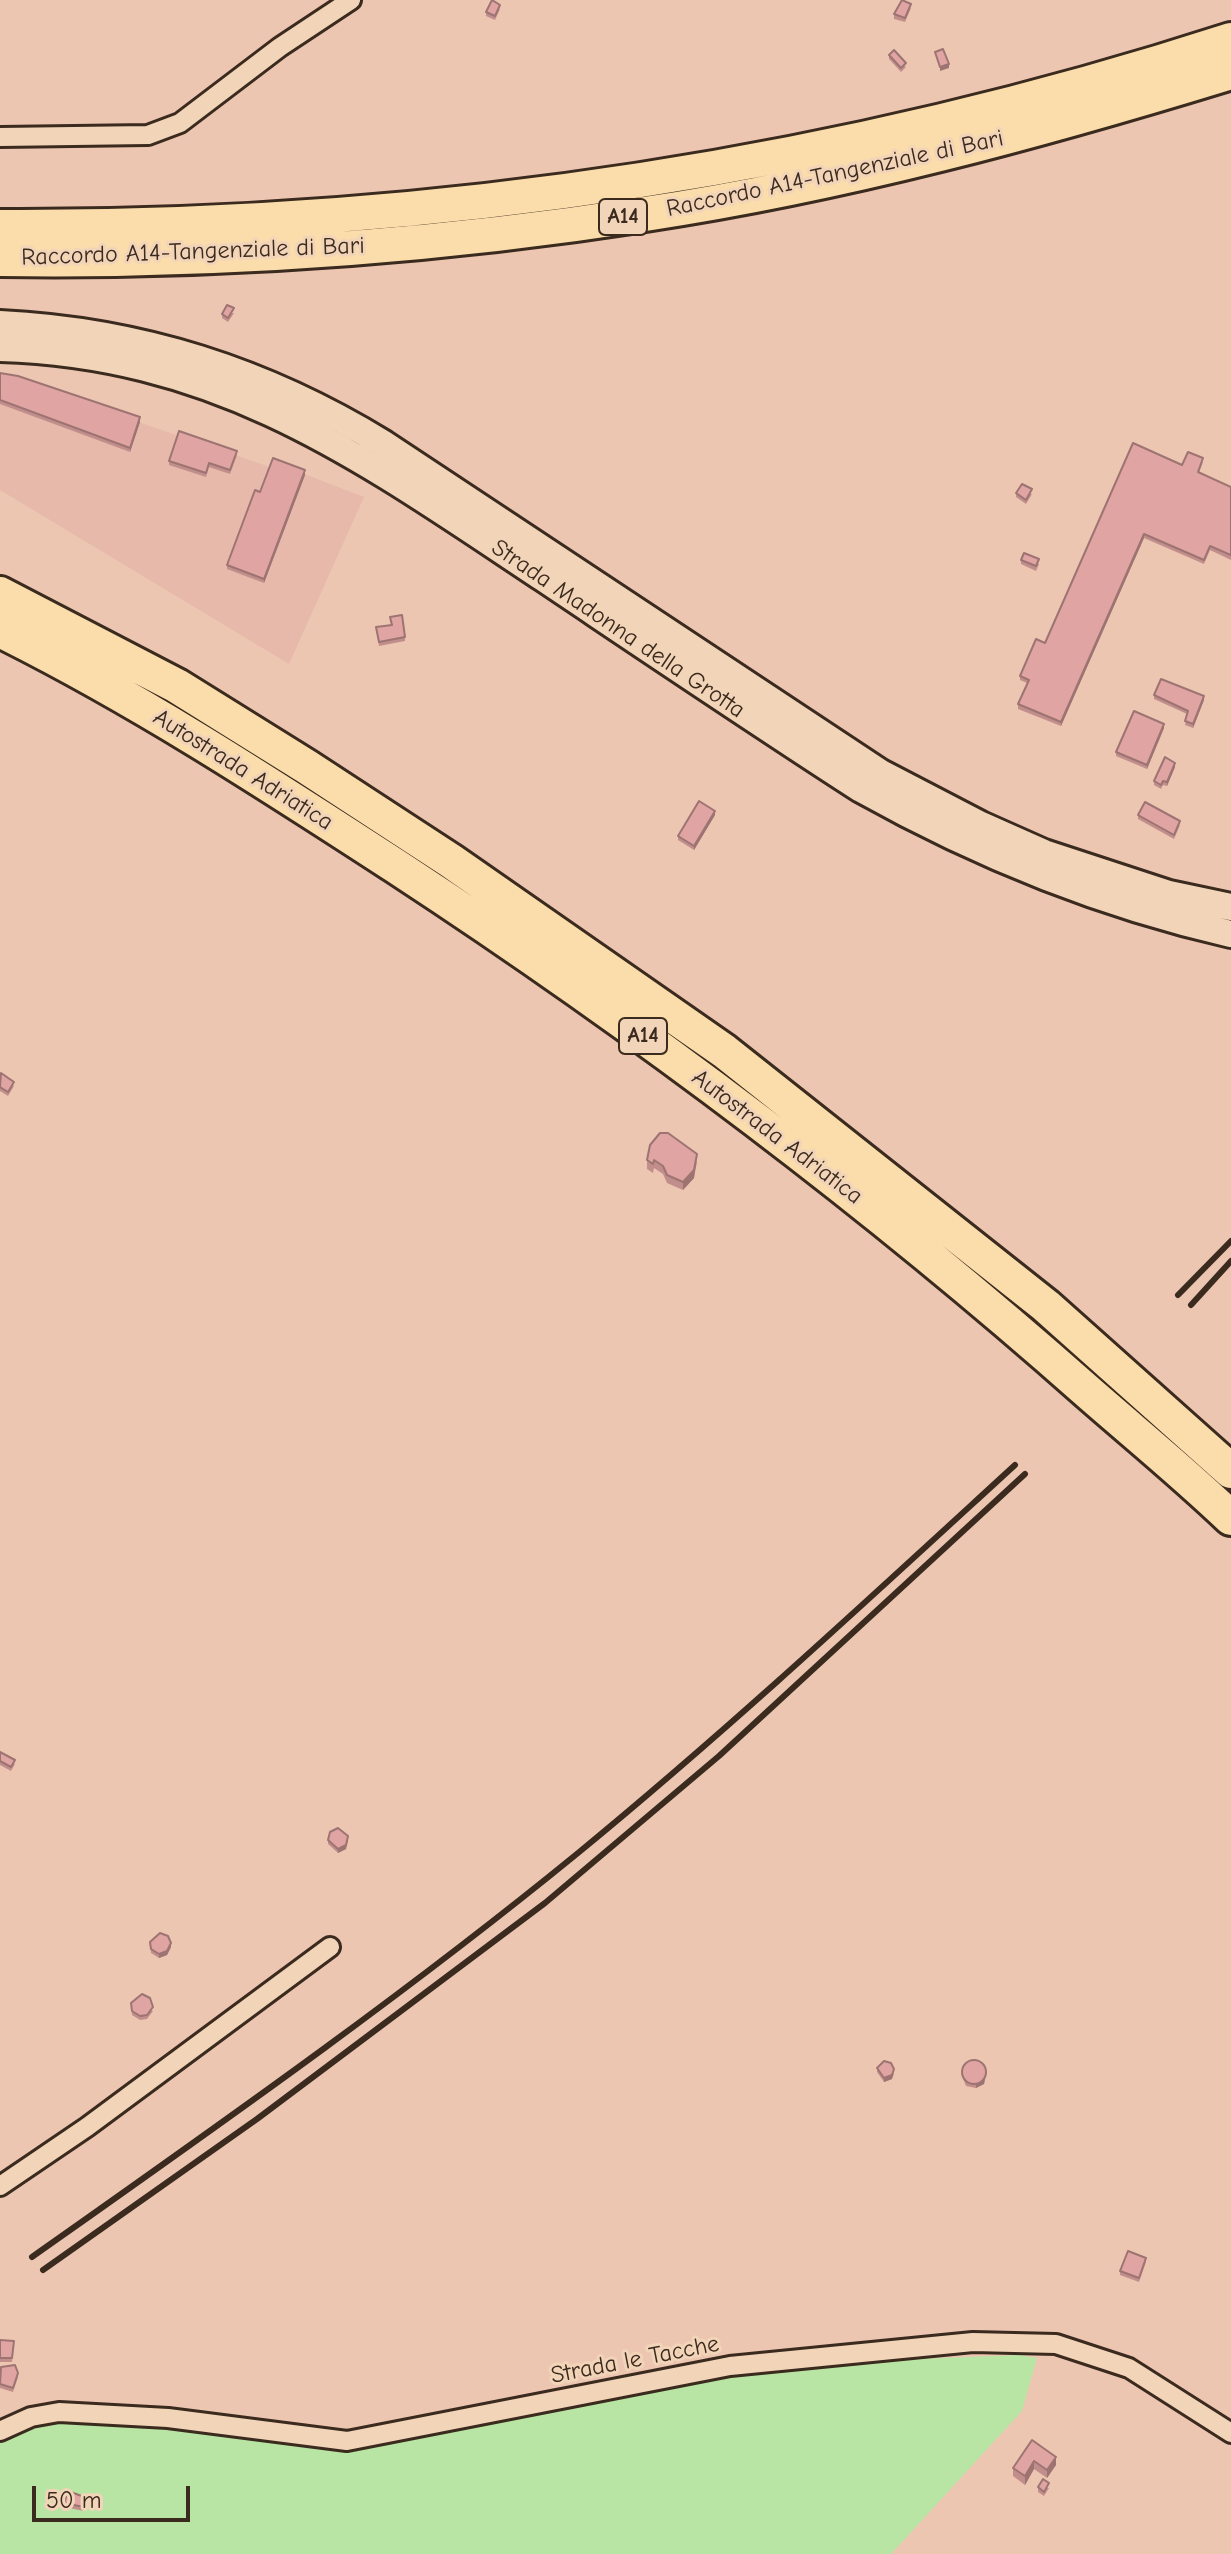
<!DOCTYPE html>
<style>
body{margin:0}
#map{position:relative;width:1231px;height:2554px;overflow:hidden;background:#edc6b2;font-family:"Comic Neue",sans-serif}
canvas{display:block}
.scale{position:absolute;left:32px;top:2486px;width:158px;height:36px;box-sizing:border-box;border:4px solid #3b2a1e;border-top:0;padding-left:10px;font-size:24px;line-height:28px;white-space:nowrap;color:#3b2a1e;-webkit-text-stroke:6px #f2d4b8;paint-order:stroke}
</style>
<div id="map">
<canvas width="1231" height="2554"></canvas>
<div class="scale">50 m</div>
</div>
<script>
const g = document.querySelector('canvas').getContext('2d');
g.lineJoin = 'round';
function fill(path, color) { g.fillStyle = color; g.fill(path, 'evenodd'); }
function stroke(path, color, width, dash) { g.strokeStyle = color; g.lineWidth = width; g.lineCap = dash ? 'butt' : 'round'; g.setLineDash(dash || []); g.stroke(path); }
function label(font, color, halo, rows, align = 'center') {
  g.font = font + ' "Comic Neue",sans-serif'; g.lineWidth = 6; g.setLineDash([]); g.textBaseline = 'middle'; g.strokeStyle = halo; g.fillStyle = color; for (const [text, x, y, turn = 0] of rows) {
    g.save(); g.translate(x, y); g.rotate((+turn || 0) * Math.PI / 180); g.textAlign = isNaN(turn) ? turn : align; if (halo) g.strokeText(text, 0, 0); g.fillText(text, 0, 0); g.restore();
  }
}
fill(new Path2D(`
 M 0,378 L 18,381 L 270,467 L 273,462 L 364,497 L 289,664 L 0,490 Z`), '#e6b9ab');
fill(new Path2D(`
 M 1019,2355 L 1037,2358 L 1022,2411 L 891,2554 L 0,2554 L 0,2431 L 59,2412 L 347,2441 L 730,2366 Z`), '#b8e5a3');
const street = new Path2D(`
 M 0,137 L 148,135 L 180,123 L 280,47 L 351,0
 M 0,2186 L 87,2127 L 330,1947
 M 0,2431 L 31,2417 L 59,2412 L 168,2418 L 347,2441 L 730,2366 L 973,2342 L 1056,2344 L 1129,2368 L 1231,2433`);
const secondary = new Path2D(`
 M 0,324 C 140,331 265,371 384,444 L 881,773 L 981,825 L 1044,853 L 1169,894 L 1231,907
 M 0,348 C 224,355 365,460 543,578 C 649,649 754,720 861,789 C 979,855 1099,904 1231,934`);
const highway = new Path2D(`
 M 0,227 C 418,229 833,169 1231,40
 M 0,259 C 216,262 432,247 645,214 C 844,184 1039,131 1231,72
 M 0,594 L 177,686 L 307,767 L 451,861 L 724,1051 L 1046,1306 L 1231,1471
 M 0,630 C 137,698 266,782 394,865 C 637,1024 870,1199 1088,1392 C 1136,1434 1185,1474 1231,1518`);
stroke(street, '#3b2a1e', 24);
stroke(secondary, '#3b2a1e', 32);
stroke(highway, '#3b2a1e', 40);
stroke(street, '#f2d4b8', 18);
stroke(secondary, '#f2d4b8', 26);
stroke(highway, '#faddab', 34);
stroke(new Path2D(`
 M 1178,1295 L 1231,1241
 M 1191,1305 L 1231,1261
 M 32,2257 C 216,2127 403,1996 578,1853 C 729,1729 871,1597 1015,1465
 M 43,2270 L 257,2119 L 545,1903 L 719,1756 L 1025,1474`), '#3b2a1e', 6);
fill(new Path2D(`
 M 911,8 L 905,22 L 894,19 L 894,14 Z
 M 500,9 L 495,20 L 486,16 L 486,12 Z
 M 889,55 L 906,67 L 901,72 L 889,59 Z
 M 234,313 L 228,322 L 222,318 L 222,314 Z
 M 0,373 L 140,422 L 130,452 L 0,404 Z
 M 237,455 L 230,474 L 209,467 L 206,477 L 169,465 L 169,461 Z
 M 1203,462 L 1199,473 L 1231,487 L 1231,560 L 1210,550 L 1204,564 L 1144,538 L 1061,726 L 1018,709 L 1018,704 L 1027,683 L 1020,680 L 1020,676 L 1045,643 L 1182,465 Z
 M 305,475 L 264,583 L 227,569 L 227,565 L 260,492 Z
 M 1016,493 L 1032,494 L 1026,504 L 1016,497 Z
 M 1021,560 L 1039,564 L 1036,571 L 1021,564 Z
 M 390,617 L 405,637 L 405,641 L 379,646 L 376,627 L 391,625 Z
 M 1154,695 L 1204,700 L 1193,728 L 1185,725 L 1187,714 L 1154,699 Z
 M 1164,728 L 1147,769 L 1116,756 L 1116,752 Z
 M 1175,767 L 1167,786 L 1163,785 L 1161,789 L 1154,785 L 1154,781 Z
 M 715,815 L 694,850 L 678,840 L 678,836 Z
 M 1138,815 L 1180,825 L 1174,839 L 1138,819 Z
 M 0,1074 L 14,1086 L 8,1096 L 0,1091 Z
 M 650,1145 L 697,1162 L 694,1178 L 683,1190 L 667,1183 L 663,1174 L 654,1168 L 653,1173 L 647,1169 L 647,1160 Z
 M 0,1752 L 15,1764 L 11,1771 L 0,1765 Z
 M 328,1840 L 348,1841 L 346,1849 L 338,1853 L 328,1844 Z
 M 150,1942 L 171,1947 L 167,1955 L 159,1958 L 151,1953 Z
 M 131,2003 L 153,2011 L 147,2019 L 140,2020 L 132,2015 Z
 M 877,2068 L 894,2074 L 892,2079 L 884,2082 L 877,2072 Z
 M 962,2072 L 986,2076 L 984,2084 L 976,2088 L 966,2086 L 962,2076 Z
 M 1146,2262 L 1139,2282 L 1120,2275 L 1120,2271 Z
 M 0,2340 L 14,2341 L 12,2362 L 0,2362 Z
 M 0,2373 L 18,2377 L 13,2392 L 0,2388 Z
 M 1032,2440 L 1056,2465 L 1047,2478 L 1034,2469 L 1025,2485 L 1013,2476 L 1013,2468 Z
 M 1038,2487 L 1049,2488 L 1044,2496 L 1038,2492 Z
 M 87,2502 L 84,2511 L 64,2507 L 64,2503 Z`), '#c18e8c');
fill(new Path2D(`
 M 949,64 L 949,68 L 940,71 L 940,67 Z
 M 140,417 L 140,422 L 130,452 L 130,448 Z
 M 305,470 L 305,475 L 264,583 L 264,579 Z
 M 1144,534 L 1144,538 L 1061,726 L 1061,722 Z
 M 1204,696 L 1204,700 L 1193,728 L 1193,724 Z
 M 1164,724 L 1164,728 L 1147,769 L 1147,765 Z
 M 1175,763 L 1175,767 L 1167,786 L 1167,782 Z
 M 715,811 L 715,815 L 694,850 L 694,846 Z
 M 697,1154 L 694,1178 L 683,1190 L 683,1182 Z
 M 348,1836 L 346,1849 L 338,1853 L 338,1849 Z
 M 171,1943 L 171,1947 L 167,1955 L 159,1958 L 159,1954 Z
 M 894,2069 L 892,2079 L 884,2082 L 884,2078 Z
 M 986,2072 L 984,2084 L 976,2088 L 976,2084 Z
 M 1056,2457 L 1056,2465 L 1047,2478 L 1047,2470 Z
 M 1034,2461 L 1034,2469 L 1025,2485 L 1025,2476 Z`), '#9d7472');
const building = new Path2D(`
 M 492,0 L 500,5 L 495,16 L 486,12 Z
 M 902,0 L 911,4 L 905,18 L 894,14 Z
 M 943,49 L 949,64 L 940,67 L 935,52 Z
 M 894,50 L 906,63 L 901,68 L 889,55 Z
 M 227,305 L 234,308 L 228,318 L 222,314 Z
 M 0,373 L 18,376 L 140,417 L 130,448 L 0,400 Z
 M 179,431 L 237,451 L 230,470 L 209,463 L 206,473 L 169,461 Z
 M 1133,443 L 1182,465 L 1188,452 L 1203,458 L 1198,472 L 1231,487 L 1231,555 L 1210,546 L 1204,560 L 1144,534 L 1061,722 L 1018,704 L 1029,680 L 1020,676 L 1036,639 L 1045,643 Z
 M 273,458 L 305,470 L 264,579 L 227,565 L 255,490 L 260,492 Z
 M 1022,484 L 1032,489 L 1026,500 L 1016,493 Z
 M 1024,553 L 1039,559 L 1036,566 L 1021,560 Z
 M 402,615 L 405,637 L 379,642 L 376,627 L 392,625 L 390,617 Z
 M 1161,679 L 1204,696 L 1193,724 L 1185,721 L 1188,711 L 1154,695 Z
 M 1134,711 L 1164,724 L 1147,765 L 1116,752 Z
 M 1165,757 L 1175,763 L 1167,782 L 1163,781 L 1161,785 L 1154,781 Z
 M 699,801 L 715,811 L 694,846 L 678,836 Z
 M 1145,802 L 1180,821 L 1174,835 L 1138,815 Z
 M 1,1073 L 14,1082 L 8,1092 L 0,1087 Z
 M 660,1133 L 668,1133 L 697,1154 L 694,1170 L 683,1182 L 667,1175 L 663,1166 L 654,1160 L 653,1164 L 647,1160 L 650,1145 Z
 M 0,1752 L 15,1760 L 11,1767 L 0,1761 Z
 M 338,1828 L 348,1836 L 346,1845 L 338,1849 L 328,1840 L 330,1832 Z
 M 160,1933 L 168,1936 L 171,1943 L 167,1951 L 159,1954 L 151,1949 L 150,1942 Z
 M 142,1994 L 150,1998 L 153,2007 L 147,2015 L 140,2016 L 132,2011 L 131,2003 Z
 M962 2072a12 12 0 1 1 24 0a12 12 0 1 1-24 0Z
 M 884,2061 L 891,2063 L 894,2069 L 892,2075 L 884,2078 L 877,2068 Z
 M 1128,2251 L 1146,2258 L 1139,2278 L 1120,2271 Z
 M 0,2340 L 14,2341 L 12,2358 L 0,2358 Z
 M 15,2365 L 18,2373 L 13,2388 L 0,2384 L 1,2367 Z
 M 1032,2440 L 1056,2457 L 1047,2470 L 1034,2461 L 1025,2476 L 1013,2468 Z
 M 1043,2479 L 1049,2483 L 1044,2492 L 1038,2487 Z
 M 68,2491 L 87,2498 L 84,2507 L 64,2503 Z`);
fill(building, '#e0a5a3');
stroke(building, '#9d7472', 2);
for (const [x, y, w] of [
 [623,217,48],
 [643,1036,48]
]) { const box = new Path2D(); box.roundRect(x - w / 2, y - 18, w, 36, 6); g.fillStyle = '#f2d4b8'; g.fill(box); stroke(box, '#3b2a1e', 2); }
label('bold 22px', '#3b2a1e', null, [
 ["A14",623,217],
 ["A14",643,1036]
]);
label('24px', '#3b2a1e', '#f2d4b8', [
 ["Raccordo A14-Tangenziale di Bari",835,174,-12],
 ["Raccordo A14-Tangenziale di Bari",193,252,-2],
 ["Strada Madonna della Grotta",618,629,34],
 ["Autostrada Adriatica",243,770,32],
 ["Autostrada Adriatica",777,1137,37],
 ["Strada le Tacche",635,2360,-11]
]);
</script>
